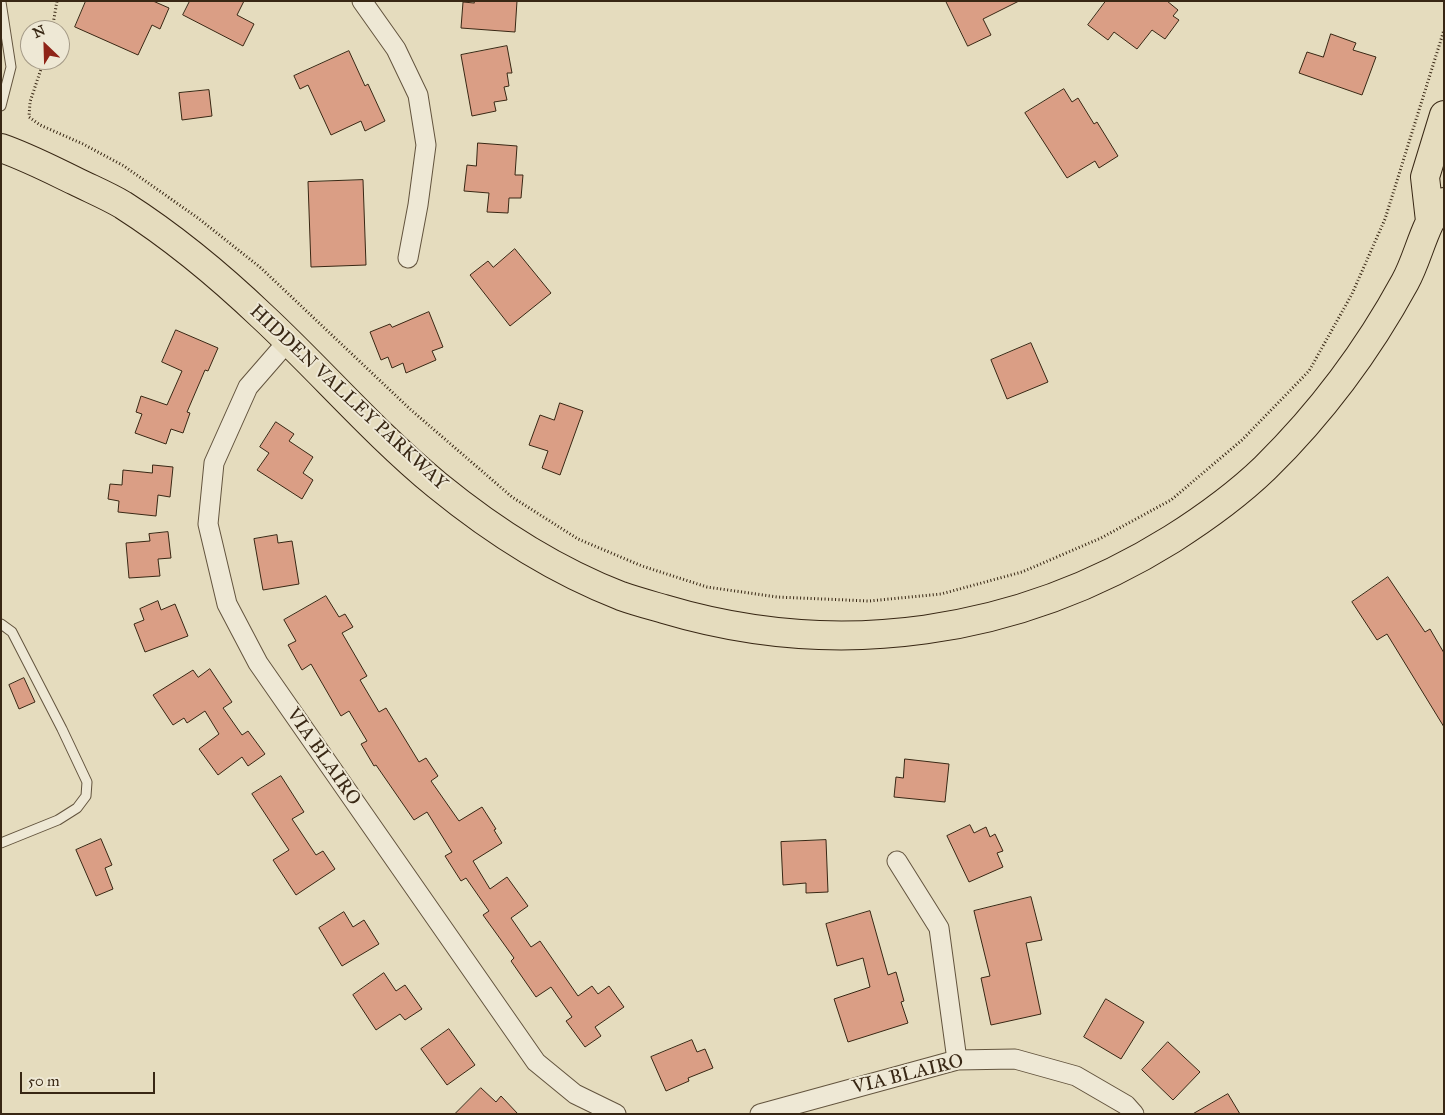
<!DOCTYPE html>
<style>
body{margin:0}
#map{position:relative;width:1445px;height:1115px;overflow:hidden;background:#e5dcbe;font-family:"IM FELL Great Primer",serif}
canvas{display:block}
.frame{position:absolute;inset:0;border:2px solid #382714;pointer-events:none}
.north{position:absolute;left:20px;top:20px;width:50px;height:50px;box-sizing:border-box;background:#eee8d5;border:1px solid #a59b88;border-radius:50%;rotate:336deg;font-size:14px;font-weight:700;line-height:20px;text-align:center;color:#382714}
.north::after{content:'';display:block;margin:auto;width:18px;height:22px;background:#8f2418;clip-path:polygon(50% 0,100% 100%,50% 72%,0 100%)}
.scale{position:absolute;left:20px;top:1072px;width:135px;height:22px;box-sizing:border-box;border:2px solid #382714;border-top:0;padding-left:6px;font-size:15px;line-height:18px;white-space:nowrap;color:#382714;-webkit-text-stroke:4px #eee8d5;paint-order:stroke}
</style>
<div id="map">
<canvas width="1445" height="1115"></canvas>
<div class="frame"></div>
<div class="north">N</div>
<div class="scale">50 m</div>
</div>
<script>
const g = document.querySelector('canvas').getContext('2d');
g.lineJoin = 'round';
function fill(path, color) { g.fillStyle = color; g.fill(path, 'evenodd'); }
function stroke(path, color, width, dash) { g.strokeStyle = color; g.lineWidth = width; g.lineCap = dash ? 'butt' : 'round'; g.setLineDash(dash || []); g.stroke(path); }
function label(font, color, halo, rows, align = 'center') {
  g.font = font + ' "IM FELL Great Primer",serif'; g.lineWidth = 4; g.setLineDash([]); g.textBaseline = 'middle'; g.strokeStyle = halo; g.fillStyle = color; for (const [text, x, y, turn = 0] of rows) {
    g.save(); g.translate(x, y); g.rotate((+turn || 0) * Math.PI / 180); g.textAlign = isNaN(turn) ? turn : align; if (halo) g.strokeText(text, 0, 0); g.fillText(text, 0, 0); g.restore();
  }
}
const building = new Path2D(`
 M 86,1 L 153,1 L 169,8 L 160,29 L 152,25 L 138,55 L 75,27 Z
 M 190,1 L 244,1 L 237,15 L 254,24 L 243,46 L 183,15 Z
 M 474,1 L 517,1 L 515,32 L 461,28 L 463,2 L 474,3 Z
 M 946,1 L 1019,1 L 983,19 L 991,35 L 968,46 Z
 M 1106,1 L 1167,1 L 1178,10 L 1173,16 L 1179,20 L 1165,39 L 1152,30 L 1137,49 L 1114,32 L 1108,40 L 1088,25 Z
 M 1331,34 L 1356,43 L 1353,50 L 1376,57 L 1362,95 L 1299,73 L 1307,52 L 1323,57 Z
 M 507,46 L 512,73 L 507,73 L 509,86 L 504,87 L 507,100 L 494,102 L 496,111 L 472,116 L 461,55 Z
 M 349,51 L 365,86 L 368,84 L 385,121 L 365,131 L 361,121 L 331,135 L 308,85 L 300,89 L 294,76 Z
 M 1064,89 L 1072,102 L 1078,98 L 1094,124 L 1097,122 L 1118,156 L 1099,168 L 1095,161 L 1067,178 L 1025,113 Z
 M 209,90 L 212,116 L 182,120 L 179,93 Z
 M 478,143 L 517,146 L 515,175 L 523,175 L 521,198 L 509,198 L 508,213 L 487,212 L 489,193 L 464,191 L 467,165 L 476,166 Z
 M 363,180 L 366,265 L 311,267 L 308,182 Z
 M 515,249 L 551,293 L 510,326 L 470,275 L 488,261 L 493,267 Z
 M 429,312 L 443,347 L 432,351 L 436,360 L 406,373 L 403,363 L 392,368 L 388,357 L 381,360 L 370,332 L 390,324 L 392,327 Z
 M 176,330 L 218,348 L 208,371 L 205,370 L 187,412 L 190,413 L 183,433 L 171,429 L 166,444 L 135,433 L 142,414 L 136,412 L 141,396 L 167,405 L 182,371 L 162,362 Z
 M 1031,343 L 1048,382 L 1007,399 L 991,360 Z
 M 560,403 L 583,411 L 560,475 L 542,468 L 548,451 L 529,445 L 540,415 L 554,420 Z
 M 276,422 L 294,434 L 289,441 L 313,457 L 303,473 L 313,480 L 302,499 L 257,470 L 269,453 L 260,447 Z
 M 153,465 L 173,467 L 170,497 L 158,495 L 156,516 L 118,512 L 119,501 L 108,499 L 110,484 L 122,485 L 123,470 L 152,473 Z
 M 168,532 L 171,558 L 158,559 L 160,576 L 129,578 L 126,543 L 150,541 L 149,534 Z
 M 277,535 L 278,543 L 292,541 L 299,584 L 263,590 L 254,539 Z
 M 1388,577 L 1425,632 L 1430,629 L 1444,653 L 1444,727 L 1387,634 L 1377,640 L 1352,602 Z
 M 326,596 L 339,617 L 345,614 L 353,627 L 342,633 L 367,676 L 360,680 L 379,712 L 386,708 L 419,762 L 426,758 L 438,776 L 431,781 L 459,821 L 482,807 L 496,829 L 494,830 L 502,843 L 473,861 L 490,889 L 507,877 L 528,906 L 511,918 L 531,947 L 540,941 L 578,996 L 592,986 L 598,994 L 609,986 L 624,1007 L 595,1027 L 601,1036 L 585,1047 L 566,1021 L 572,1017 L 551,987 L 536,997 L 511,961 L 514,958 L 483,915 L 489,911 L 466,878 L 461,881 L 445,856 L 452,852 L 427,812 L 414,820 L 376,765 L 374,766 L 361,744 L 367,741 L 349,711 L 341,716 L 311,664 L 302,670 L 288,645 L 296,641 L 284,620 Z
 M 158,601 L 161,610 L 175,604 L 188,636 L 145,652 L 134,624 L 144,620 L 140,609 Z
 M 210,669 L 232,702 L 223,708 L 242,735 L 248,731 L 265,754 L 248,766 L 242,757 L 218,775 L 199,749 L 219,734 L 205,711 L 187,723 L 184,718 L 173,725 L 153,695 L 193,670 L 198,677 Z
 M 24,678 L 35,702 L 19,709 L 9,685 Z
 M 905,759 L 949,764 L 945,802 L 894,797 L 896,777 L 903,778 Z
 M 281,776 L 304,812 L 292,819 L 316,855 L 323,851 L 335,869 L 296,895 L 273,860 L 289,850 L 252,794 Z
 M 970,825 L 974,833 L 986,827 L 990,837 L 995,834 L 1003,851 L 997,853 L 1003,867 L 969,882 L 947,836 Z
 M 101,839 L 112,865 L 105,868 L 113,889 L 96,896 L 76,850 Z
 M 826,840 L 828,892 L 806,893 L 806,883 L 783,885 L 781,842 Z
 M 1031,897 L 1042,940 L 1026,943 L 1041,1014 L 991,1025 L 981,978 L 990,976 L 974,911 Z
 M 870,911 L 888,975 L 896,972 L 904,1001 L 901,1002 L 908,1023 L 848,1042 L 834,999 L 870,987 L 863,958 L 837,966 L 826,924 Z
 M 344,912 L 353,927 L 364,920 L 379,944 L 342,966 L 319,928 Z
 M 384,973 L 396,991 L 405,985 L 422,1009 L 405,1020 L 400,1014 L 376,1030 L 353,995 Z
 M 1106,999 L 1144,1022 L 1121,1059 L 1084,1037 Z
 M 449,1029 L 475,1065 L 447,1085 L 421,1049 Z
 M 692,1040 L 697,1052 L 705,1049 L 713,1068 L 688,1078 L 689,1081 L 666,1091 L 651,1057 Z
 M 1168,1042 L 1200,1072 L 1173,1100 L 1142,1070 Z
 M 481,1088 L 496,1102 L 501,1096 L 518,1114 L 455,1114 Z
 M 1228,1094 L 1240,1114 L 1193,1114 Z`);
fill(building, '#da9e85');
stroke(building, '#382714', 1);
const lane = new Path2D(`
 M 1,2 L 11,67 L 1,106
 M 1,624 L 12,632 L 62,729 L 87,782 L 86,796 L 77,808 L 58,820 L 1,843`);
const street = new Path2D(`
 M 362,1 L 396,49 L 418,95 L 426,145 L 418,205 L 408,258
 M 288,341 L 248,387 L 214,463 L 208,524 L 227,604 L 258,663 L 536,1062 L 575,1094 L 616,1114
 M 897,861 L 939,928 L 957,1060
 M 760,1114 L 957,1060 L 1015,1059 L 1076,1076 L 1126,1105 L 1134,1114`);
const primary = new Path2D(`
 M 1,148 C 27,157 50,169 75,181 C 91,189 108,196 123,205 C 173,237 220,276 263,317 C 322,372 375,434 437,485 C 492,530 554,570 621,596 C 635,601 650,605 664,609 C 838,661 1018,635 1172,539 C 1205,518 1237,495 1265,468 C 1320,414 1368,350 1405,282 C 1415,264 1420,243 1429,224 C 1433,216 1439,209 1444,202
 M 1430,221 L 1425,177 L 1444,115`);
stroke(lane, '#63543e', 11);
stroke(street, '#63543e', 21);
stroke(primary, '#382714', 30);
stroke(new Path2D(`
 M 52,30 L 57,1
 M 44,60 L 30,102 L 29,117 L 40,125 L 83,144 L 124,166 L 198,218 L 261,268 L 410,409 L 512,497 L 578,539 L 642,566 L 707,587 L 777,597 L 869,601 L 941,594 L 1022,572 L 1101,538 L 1171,500 L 1242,440 L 1309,371 L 1352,294 L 1385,219 L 1444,30`), '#382714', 3, [1, 2.5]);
stroke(lane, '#eee8d5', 9);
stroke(street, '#eee8d5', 19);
stroke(primary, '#e5dcbe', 28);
label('19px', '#382714', '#eee8d5', [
 ["HIDDEN VALLEY PARKWAY",348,398,43],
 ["VIA BLAIRO",323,757,55],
 ["VIA BLAIRO",908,1075,-14]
]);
</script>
